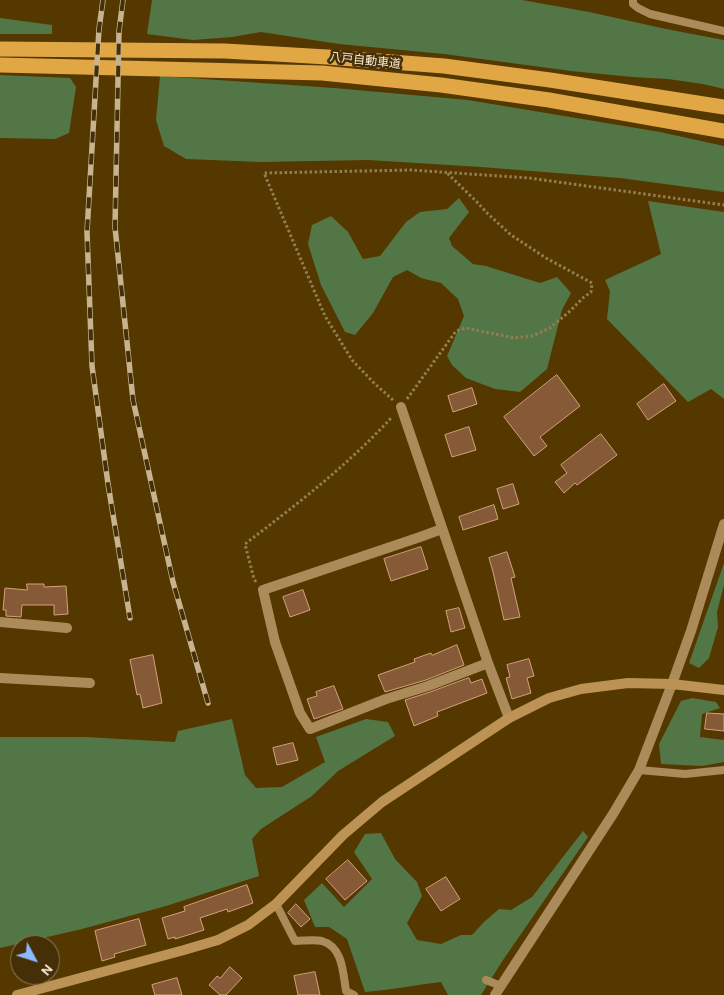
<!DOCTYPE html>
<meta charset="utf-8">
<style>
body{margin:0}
#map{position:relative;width:724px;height:995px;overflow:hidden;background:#543800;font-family:Overpass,sans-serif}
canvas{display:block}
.north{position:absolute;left:10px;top:935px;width:50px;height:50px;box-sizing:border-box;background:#452f07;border:1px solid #8e7a58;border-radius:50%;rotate:130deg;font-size:14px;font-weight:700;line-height:20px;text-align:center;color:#fcead1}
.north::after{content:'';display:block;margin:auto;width:18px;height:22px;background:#8bb9fc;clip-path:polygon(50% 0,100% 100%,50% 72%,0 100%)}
</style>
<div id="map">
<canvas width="724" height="995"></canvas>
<div class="north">N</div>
</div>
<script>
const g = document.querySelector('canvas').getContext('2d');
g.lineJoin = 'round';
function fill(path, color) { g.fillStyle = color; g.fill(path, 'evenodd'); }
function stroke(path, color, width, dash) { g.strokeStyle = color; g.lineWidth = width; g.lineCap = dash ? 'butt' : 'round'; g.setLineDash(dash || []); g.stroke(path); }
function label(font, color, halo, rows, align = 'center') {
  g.font = font + ' Overpass,"Noto Sans JP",sans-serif'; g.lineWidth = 5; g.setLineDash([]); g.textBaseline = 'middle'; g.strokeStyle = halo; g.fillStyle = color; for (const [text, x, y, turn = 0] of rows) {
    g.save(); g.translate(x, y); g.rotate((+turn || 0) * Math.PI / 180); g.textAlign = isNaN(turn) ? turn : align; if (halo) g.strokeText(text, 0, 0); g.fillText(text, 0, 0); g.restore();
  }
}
fill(new Path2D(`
 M 152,0 L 522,0 L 589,12 L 666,29 L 724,40 L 724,89 L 703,84 L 668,79 L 632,77 L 571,71 L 444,54 L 339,44 L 261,32 L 232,37 L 193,40 L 147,34 Z
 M 0,18 L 52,25 L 52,34 L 0,34 Z
 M 0,75 L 70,78 L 76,87 L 69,133 L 55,139 L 0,138 Z
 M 160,76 L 334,88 L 468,100 L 660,132 L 724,146 L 724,192 L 620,178 L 481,167 L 368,160 L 261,162 L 186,159 L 164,146 L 156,120 Z
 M 459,198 L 469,212 L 449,238 L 452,246 L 473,264 L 486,266 L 540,283 L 557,277 L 571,293 L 562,310 L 547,369 L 520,392 L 495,389 L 466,378 L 452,365 L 447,356 L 464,316 L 458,299 L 441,283 L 421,278 L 407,270 L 393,277 L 373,313 L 355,335 L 345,332 L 321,285 L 308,244 L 312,225 L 331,216 L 348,232 L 363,259 L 380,256 L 406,222 L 420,212 L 447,209 Z
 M 648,201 L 724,212 L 724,399 L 711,389 L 688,402 L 607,319 L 610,291 L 605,280 L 661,254 Z
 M 724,563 L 724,585 L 717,612 L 718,627 L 709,658 L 699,668 L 689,663 Z
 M 692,698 L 716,702 L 720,708 L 702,714 L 700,737 L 724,740 L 724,762 L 702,766 L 661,764 L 659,744 L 681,701 Z
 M 232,719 L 245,775 L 256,788 L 282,787 L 325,762 L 316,737 L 366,719 L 388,722 L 395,736 L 338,771 L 312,796 L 261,829 L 252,839 L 259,876 L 166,906 L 82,929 L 0,948 L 0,737 L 85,737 L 175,742 L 178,731 Z
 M 583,831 L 588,837 L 503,960 L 481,995 L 448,995 L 441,982 C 415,985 391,990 365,992 L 347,939 L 329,927 L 315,927 L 304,900 L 322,883 L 344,907 L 372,879 L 354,852 L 365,834 L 381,833 L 395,859 L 417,882 L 422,896 L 407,923 L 417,940 L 441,944 L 461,935 L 472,935 L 484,922 L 499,909 L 511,910 L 532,897 Z`), '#537646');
const building = new Path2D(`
 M 557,375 L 580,406 L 540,437 L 547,446 L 534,456 L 504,417 Z
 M 664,384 L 676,401 L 648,420 L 637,404 Z
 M 472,388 L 477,404 L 453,412 L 448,396 Z
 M 469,427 L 476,450 L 452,457 L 445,435 Z
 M 601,434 L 617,455 L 577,485 L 575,483 L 564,493 L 555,482 L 567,473 L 561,465 Z
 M 513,484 L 519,504 L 503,509 L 497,489 Z
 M 494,505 L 498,519 L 463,530 L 459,517 Z
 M 421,547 L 428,569 L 391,581 L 384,559 Z
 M 507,552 L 515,577 L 511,578 L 520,617 L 504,620 L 493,572 L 489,558 Z
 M 27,584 L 44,584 L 44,587 L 66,586 L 68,614 L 54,615 L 54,605 L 22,605 L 21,617 L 6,616 L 6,610 L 3,610 L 5,588 L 27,590 Z
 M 303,590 L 310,610 L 290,617 L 283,597 Z
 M 459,608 L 465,628 L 451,632 L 446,611 Z
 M 457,645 L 464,665 L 426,680 L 385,692 L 378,675 L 415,662 L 414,659 L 431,653 L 432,655 Z
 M 153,655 L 162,703 L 143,708 L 140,694 L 137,695 L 130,660 Z
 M 529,659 L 534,676 L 527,678 L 531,693 L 512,699 L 506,678 L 510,677 L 507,665 Z
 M 469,678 L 471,683 L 482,679 L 487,693 L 437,712 L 438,716 L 414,726 L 405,700 L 430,692 Z
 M 334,686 L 343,709 L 314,719 L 307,699 L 317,696 L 316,692 Z
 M 707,713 L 724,714 L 724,731 L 705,729 Z
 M 293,743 L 298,760 L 277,765 L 273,748 Z
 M 348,860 L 367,881 L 345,900 L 326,879 Z
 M 446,877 L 460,899 L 441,911 L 426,889 Z
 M 247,885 L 253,903 L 228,912 L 227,909 L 200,918 L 204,930 L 175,939 L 175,937 L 168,939 L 162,918 L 185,911 L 184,907 Z
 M 296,904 L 310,919 L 301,927 L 288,913 Z
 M 139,919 L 146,945 L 114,954 L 115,957 L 102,961 L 95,931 Z
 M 230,967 L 242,978 L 226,995 L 220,995 L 209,985 L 217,976 L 220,978 Z
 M 315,972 L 320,995 L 298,995 L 294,976 Z
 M 177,978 L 182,995 L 155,995 L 152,985 Z`);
fill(building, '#875a37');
stroke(building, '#d3a17c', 1);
stroke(new Path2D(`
 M 407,399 L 456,331 L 465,328 L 514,338 L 532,336 L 550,328 L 570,311 L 584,297 L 591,292 L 592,283 L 546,258 L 511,235 L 488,214 L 476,201 L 447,173
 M 393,400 L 375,384 L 352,360 L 325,316 L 264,173 L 411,170 L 529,178 L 724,205
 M 256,582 L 254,579 L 245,544 C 296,505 348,465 392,417`), '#957d51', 3, [2.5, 2.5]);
stroke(new Path2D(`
 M 633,0 L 633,4 L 638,8 L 650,14 L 724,31
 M 639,770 L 685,774 L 724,770
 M 276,904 L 295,941 C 303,941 314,939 322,941 C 343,947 343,973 346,991 L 354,995
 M 486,980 L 501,986`), '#ac8b5a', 8);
stroke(new Path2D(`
 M 401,407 L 488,663 L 509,718
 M 442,529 L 420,537 L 263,590 L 275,642 L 300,713 L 310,729 L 386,699 L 428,686 L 488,663
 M 0,622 L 67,628
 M 0,678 L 90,683
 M 495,995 L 613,814 L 639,770 L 672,684 L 691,631 L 724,524`), '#ac8b5a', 10);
stroke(new Path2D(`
 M 17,995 L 184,950 L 218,940 L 248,925 L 276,904 L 343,835 L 382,802 L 509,718 L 549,698 L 581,689 L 628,683 L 672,684 L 724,690`), '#bc9354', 10);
stroke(new Path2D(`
 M 0,49 L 225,51 L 327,57 L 444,66 L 550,80 L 724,107
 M 0,65 L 322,73 L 441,85 L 549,100 L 724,131`), '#e1a745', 15);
const rail = new Path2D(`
 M 103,0 L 99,29 L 87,232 L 92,366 L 108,484 L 130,618
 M 123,0 L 119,31 L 115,227 L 133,400 L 173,582 L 208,703`);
stroke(rail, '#c8b390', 5.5);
stroke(rail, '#452f07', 4, [11]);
label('12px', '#fcead1', '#452f07', [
 ["八戸自動車道",365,62,6]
]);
</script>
